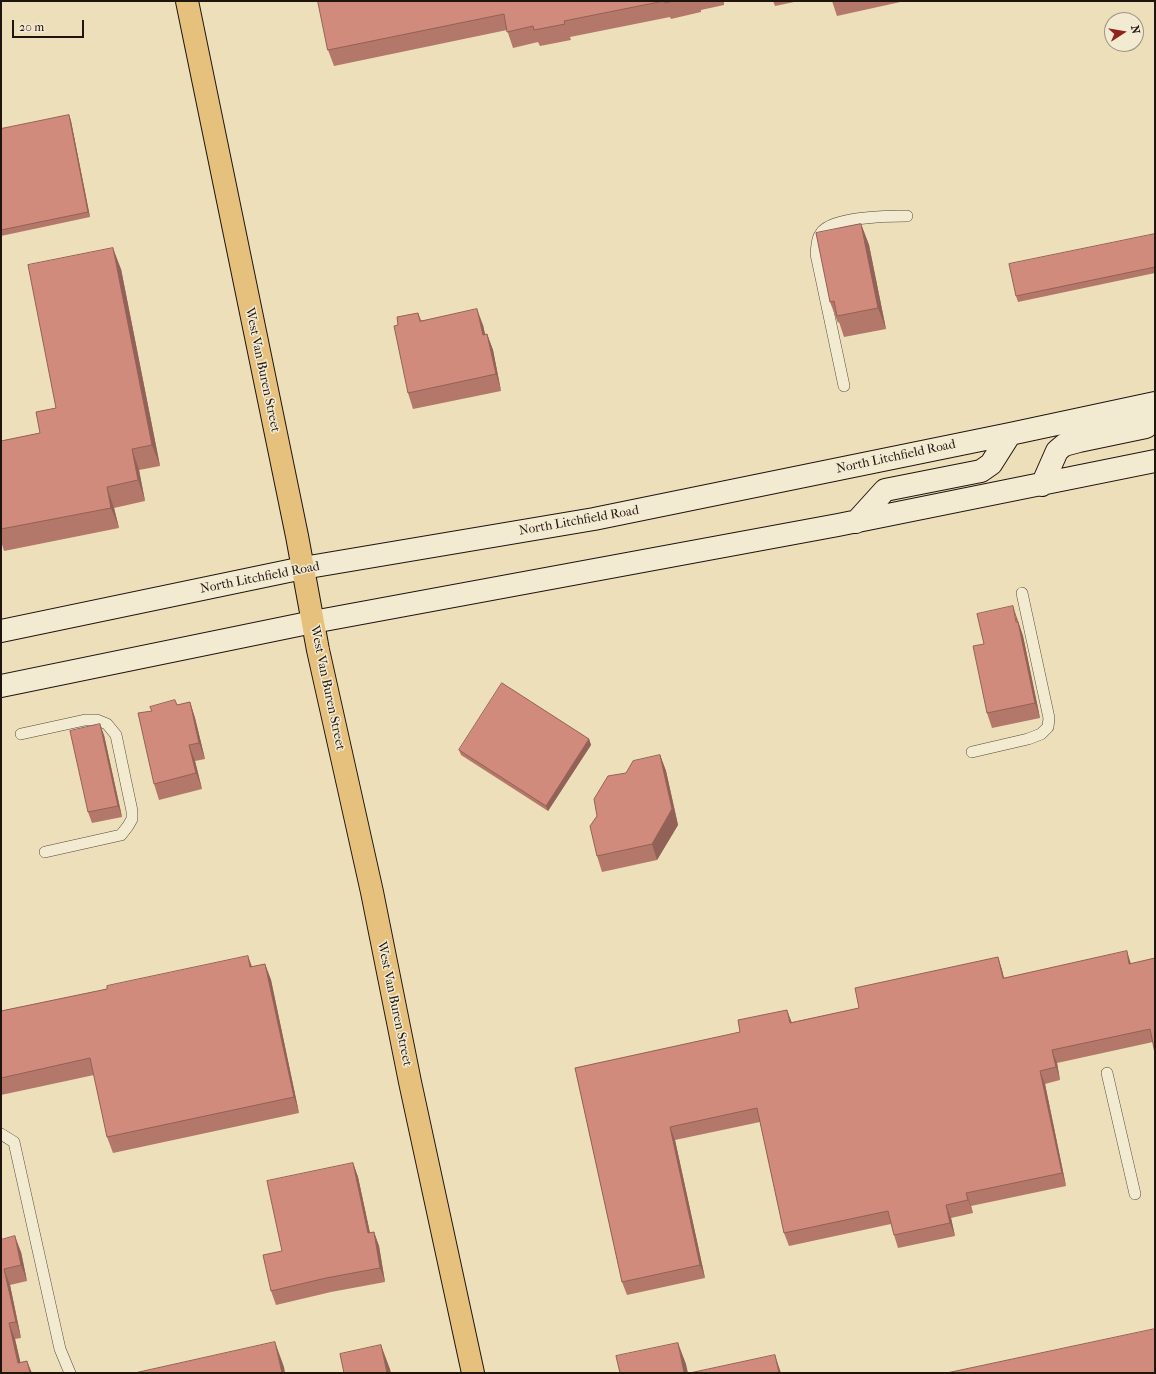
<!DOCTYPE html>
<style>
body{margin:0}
#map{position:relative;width:1156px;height:1374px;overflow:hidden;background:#eddfba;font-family:"IM FELL French Canon",serif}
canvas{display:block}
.frame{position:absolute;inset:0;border:2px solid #20140f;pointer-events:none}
.north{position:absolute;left:1104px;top:12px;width:40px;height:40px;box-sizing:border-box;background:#f3ead2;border:1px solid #9f9484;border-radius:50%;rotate:78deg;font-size:11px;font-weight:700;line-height:16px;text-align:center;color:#20140f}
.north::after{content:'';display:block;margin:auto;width:14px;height:18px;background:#8f2418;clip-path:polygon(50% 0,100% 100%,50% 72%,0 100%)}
.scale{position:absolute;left:12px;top:20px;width:72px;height:18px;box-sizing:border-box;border:2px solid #20140f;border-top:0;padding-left:5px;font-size:12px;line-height:14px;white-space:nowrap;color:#20140f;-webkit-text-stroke:3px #f3ead2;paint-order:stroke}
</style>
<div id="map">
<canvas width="1156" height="1374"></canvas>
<div class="frame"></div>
<div class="north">N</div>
<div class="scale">20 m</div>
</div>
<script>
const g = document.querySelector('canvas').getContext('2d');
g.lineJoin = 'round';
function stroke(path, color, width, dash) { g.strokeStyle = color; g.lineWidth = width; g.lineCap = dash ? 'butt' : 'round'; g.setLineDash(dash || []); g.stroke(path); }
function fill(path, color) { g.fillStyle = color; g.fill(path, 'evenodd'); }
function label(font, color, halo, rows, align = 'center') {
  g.font = font + ' "IM FELL French Canon",serif'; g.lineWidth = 3; g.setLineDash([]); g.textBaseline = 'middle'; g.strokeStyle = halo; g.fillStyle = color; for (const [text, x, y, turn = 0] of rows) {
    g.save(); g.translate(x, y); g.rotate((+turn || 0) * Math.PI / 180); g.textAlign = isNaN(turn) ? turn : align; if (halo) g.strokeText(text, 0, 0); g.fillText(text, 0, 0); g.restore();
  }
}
const service = new Path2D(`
 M 844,386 L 816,254 C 817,247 816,239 821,233 C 831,217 888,216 907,216
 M 21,734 L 85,720 L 97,720 L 107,724 L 116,735 L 132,811 L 132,819 L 128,826 L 121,835 L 45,852
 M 972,752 L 1028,739 L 1041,734 L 1048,727 L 1049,718 L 1022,593
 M 1107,1073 L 1135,1194
 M 1,1134 L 14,1142 L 60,1349 L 70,1373`);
const secondary = new Path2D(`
 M 1042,485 L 1057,451 L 1064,445 L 1079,441 L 1146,427 L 1155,416
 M 856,522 L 885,490 L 981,471 L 991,464 L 1010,434
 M 1,631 L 303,568 L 594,519 L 1010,434 L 1155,403
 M 1,686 L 313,622 L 838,525 L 1155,461`);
const primary = new Path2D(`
 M 187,1 L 297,536 L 318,650 L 372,892 L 410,1082 L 473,1373`);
stroke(service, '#53473a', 12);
stroke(secondary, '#20140f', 24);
stroke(primary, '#20140f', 24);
stroke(service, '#f3ead2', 11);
stroke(secondary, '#f3ead2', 22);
stroke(primary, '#e6c07d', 22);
fill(new Path2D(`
 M 318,1 L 724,1 L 724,5 L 701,10 L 701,12 L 671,19 L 670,17 L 570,37 L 571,40 L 540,46 L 538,42 L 513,48 L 507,30 L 334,66 L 328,50 Z
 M 773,1 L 799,1 L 775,6 Z
 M 832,1 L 905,1 L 837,16 Z
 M 69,115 L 71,121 L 90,217 L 1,236 L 1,129 Z
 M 861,224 L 869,245 L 886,329 L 844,337 L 839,322 L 838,323 L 830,302 Z
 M 1155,234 L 1155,273 L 1018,302 L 1016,296 Z
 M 121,269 L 160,466 L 139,470 L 145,501 L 114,508 L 119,528 L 4,551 L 1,541 L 1,441 L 40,433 L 56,408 Z
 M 418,313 L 421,320 L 483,325 L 485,335 L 487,334 L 493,350 L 501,391 L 413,409 L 408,393 L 398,325 Z
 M 1018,621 L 1023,636 L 1040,718 L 992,728 L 987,713 L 984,644 Z
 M 190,702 L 195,718 L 205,759 L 195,761 L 202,789 L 159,800 L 154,784 L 152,711 Z
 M 104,735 L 122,817 L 92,823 L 88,812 Z
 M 589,739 L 591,745 L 548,811 L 461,755 L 459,750 Z
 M 660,755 L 666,771 L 678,825 L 657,860 L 602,872 L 597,856 L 626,773 Z
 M 998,957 L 1002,970 L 1004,978 L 1131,964 L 1155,958 L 1153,1042 L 1057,1063 L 1060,1080 L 1045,1084 L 1066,1186 L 971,1206 L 973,1213 L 951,1218 L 955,1236 L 898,1248 L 894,1235 L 891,1224 L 789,1246 L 784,1233 L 760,1122 L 675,1140 L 705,1278 L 627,1295 L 622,1282 L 575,1068 L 859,1008 Z
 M 265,964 L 271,980 L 299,1113 L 113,1153 L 107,1137 L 94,1075 L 1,1095 L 1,1011 L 107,989 L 252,967 Z
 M 353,1163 L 358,1177 L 370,1233 L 374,1232 L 379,1246 L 385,1282 L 331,1292 L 276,1305 L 271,1291 L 282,1251 Z
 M 1,1240 L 21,1252 L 27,1281 L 10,1285 L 21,1338 L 15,1339 L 20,1362 L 1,1373 Z`), '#b4786b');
fill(new Path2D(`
 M 69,115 L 71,121 L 90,217 L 88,212 Z
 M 861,224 L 869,245 L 886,329 L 878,308 Z
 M 113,248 L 121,269 L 160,466 L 152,445 Z
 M 477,309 L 483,325 L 489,351 L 483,335 Z
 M 487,334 L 493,350 L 501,391 L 496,374 Z
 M 132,449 L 139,470 L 145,501 L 138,480 Z
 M 107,487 L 114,508 L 119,528 L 111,508 Z
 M 1013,606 L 1023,636 L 1040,718 L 1035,703 Z
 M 190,702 L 195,718 L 205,759 L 199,743 Z
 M 100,724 L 104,735 L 122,817 L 118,806 Z
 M 589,739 L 591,745 L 548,811 L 546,806 Z
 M 189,745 L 195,761 L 202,789 L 196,773 Z
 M 660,755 L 666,771 L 678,825 L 657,860 L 652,844 Z
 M 1127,951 L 1131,964 L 1129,964 Z
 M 248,956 L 254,972 L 250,967 Z
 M 998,957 L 1002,970 L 1007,991 L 1003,978 Z
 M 265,964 L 271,980 L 299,1113 L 294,1097 Z
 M 787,1010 L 792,1023 L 790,1023 Z
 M 1052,1050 L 1057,1063 L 1060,1080 L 1056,1067 Z
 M 1040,1071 L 1045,1084 L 1066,1186 L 1062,1173 Z
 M 670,1127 L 675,1140 L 705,1278 L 700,1265 Z
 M 353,1163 L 358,1177 L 373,1247 L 368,1233 Z
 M 966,1193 L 971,1206 L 973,1213 L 968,1200 Z
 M 946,1205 L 951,1218 L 955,1236 L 950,1223 Z
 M 374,1232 L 379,1246 L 385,1282 L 380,1268 Z
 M 15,1236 L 21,1252 L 27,1281 L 21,1265 Z
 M 4,1269 L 10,1285 L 21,1338 L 16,1322 Z
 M 9,1323 L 15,1339 L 23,1373 L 18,1363 Z
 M 275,1342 L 284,1367 L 285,1373 L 282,1373 Z
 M 678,1343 L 686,1364 L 688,1373 L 684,1373 Z
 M 381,1345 L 390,1369 L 391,1373 L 387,1373 Z
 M 775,1355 L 781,1373 L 779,1373 Z
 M 27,1361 L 32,1373 L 30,1373 Z`), '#926157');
const building = new Path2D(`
 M 318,1 L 664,1 L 564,21 L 565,24 L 534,30 L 533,26 L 507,32 L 504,14 L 328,50 Z
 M 664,1 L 674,1 L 665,3 Z
 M 69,115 L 88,212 L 1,230 L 1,129 Z
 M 861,224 L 878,308 L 837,316 L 834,301 L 830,302 L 816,233 Z
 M 1155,234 L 1155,267 L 1016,296 L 1009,264 Z
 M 113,248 L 152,445 L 132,449 L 138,480 L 107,487 L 111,508 L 1,529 L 1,441 L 40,433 L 36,412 L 56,408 L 28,265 Z
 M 477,309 L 483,335 L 487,334 L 496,374 L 408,393 L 394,326 L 398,325 L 397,317 L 418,313 L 420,321 Z
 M 1013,606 L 1016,622 L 1018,622 L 1035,703 L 987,713 L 973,646 L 984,644 L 977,614 Z
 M 502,683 L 589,739 L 546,806 L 459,750 Z
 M 175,700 L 177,705 L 190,702 L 199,743 L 189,745 L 196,773 L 154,784 L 138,713 L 152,711 L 150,707 Z
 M 100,724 L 118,806 L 88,812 L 70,731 Z
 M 660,755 L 672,809 L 652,844 L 597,856 L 590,826 L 597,816 L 594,799 L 608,776 L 626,773 L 633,761 Z
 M 1127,951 L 1129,964 L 1155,958 L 1155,1053 L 1150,1029 L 1052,1050 L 1056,1067 L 1040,1071 L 1062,1173 L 966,1193 L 968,1200 L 946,1205 L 950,1223 L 894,1235 L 888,1211 L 784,1233 L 757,1108 L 670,1127 L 700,1265 L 622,1282 L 575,1068 L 740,1032 L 738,1020 L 787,1010 L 790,1023 L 859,1008 L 855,988 L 998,957 L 1003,978 Z
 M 248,956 L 250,967 L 265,964 L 294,1097 L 107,1137 L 90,1058 L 1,1078 L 1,1011 L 107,989 L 107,986 Z
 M 353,1163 L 368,1233 L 374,1232 L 380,1268 L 326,1278 L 271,1291 L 263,1255 L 282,1251 L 267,1181 Z
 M 15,1236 L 21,1265 L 4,1269 L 16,1322 L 9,1323 L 18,1363 L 27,1361 L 30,1373 L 1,1373 L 1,1240 Z
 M 1155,1329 L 1155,1373 L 947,1373 Z
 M 275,1342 L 282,1373 L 135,1373 Z
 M 678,1343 L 684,1373 L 620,1373 L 616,1356 Z
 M 381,1345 L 387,1373 L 344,1373 L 340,1354 Z
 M 775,1355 L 779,1373 L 690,1373 Z`);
fill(building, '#d18b7c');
stroke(building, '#926157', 1);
label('13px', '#20140f', '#f3ead2', [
 ["West Van Buren Street",262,370,78],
 ["North Litchfield Road",896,457,-12],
 ["North Litchfield Road",579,521,-10],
 ["North Litchfield Road",260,578,-11],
 ["West Van Buren Street",327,688,78],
 ["West Van Buren Street",394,1004,78]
]);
</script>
